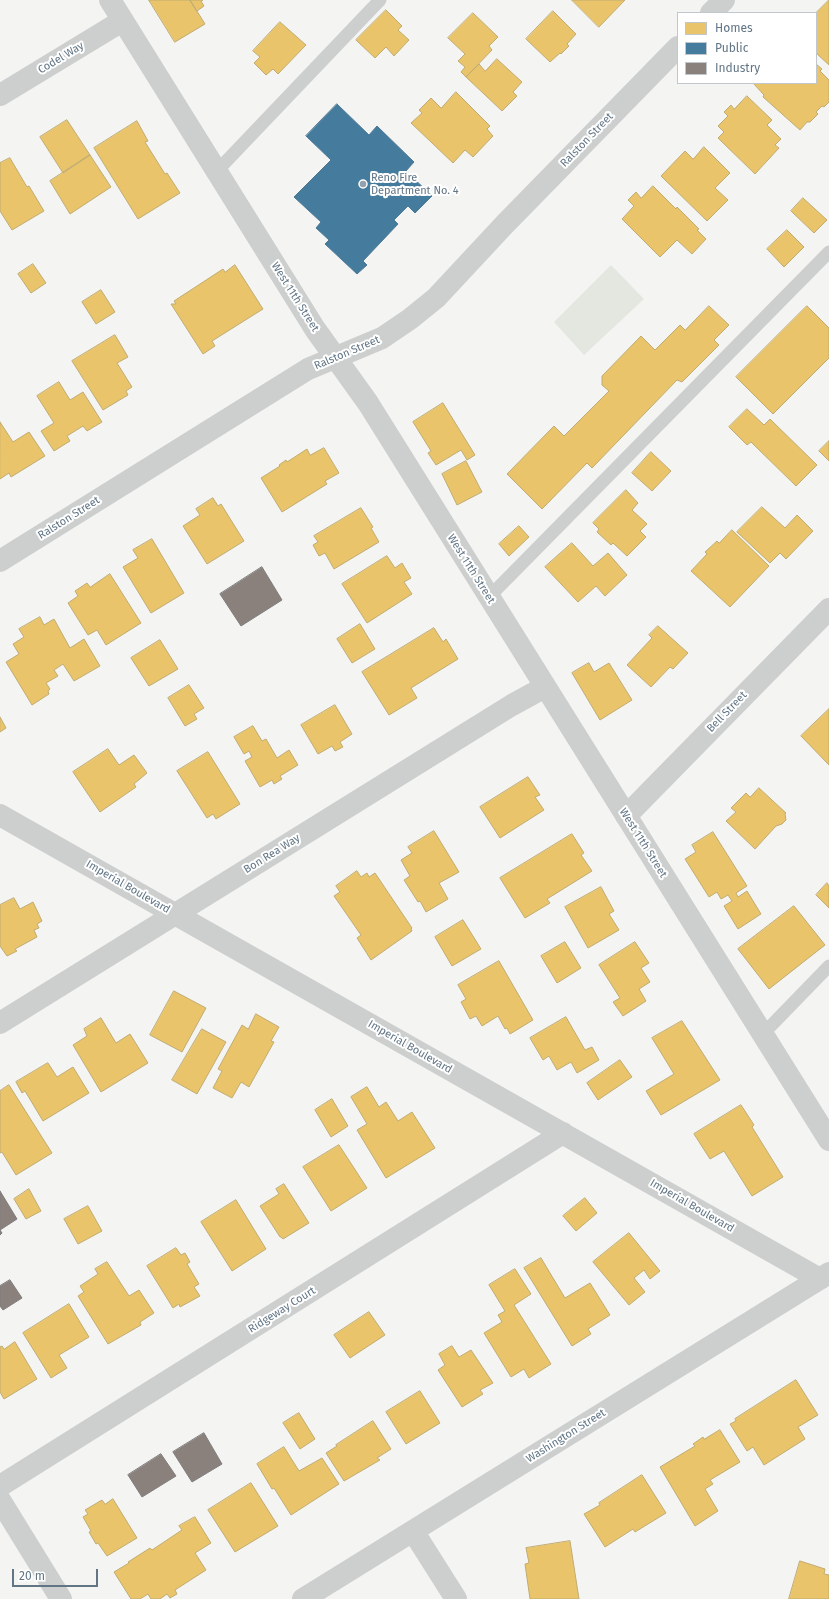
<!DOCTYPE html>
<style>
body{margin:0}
#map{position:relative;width:829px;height:1599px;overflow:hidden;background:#f4f4f2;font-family:"Fira Sans",sans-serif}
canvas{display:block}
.legend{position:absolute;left:677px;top:12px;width:140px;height:72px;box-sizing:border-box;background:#fff;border:1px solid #c0c8ce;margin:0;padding:5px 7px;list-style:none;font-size:12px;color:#617585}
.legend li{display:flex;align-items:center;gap:8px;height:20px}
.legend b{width:20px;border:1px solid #c0c8ce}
.scale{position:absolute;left:12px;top:1569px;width:86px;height:18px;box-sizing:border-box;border:2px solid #617585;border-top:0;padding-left:5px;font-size:12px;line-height:14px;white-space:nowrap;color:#617585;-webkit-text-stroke:3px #fff;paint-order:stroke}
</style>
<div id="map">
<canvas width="829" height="1599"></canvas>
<ul class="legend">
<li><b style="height:11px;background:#e9c46a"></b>Homes</li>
<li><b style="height:11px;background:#457b9d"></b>Public</li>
<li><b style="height:11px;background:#8a817c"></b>Industry</li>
</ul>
<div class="scale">20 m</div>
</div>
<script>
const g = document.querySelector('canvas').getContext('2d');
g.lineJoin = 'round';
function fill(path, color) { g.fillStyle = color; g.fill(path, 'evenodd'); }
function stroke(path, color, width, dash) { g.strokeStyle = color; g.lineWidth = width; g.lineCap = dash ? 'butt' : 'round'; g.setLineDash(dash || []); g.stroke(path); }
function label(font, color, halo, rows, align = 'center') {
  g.font = font + ' "Fira Sans",sans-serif'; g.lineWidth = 4; g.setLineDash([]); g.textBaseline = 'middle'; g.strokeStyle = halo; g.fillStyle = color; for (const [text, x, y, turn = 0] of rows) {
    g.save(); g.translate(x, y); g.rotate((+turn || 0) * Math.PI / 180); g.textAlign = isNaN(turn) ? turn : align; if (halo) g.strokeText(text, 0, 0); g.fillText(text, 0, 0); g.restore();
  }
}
fill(new Path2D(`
 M 611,265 L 644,299 L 584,355 L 554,322 Z`), '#e4e7e0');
const homes = new Path2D(`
 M 149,0 L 190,0 L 205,24 L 175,42 Z
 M 190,0 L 203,0 L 201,1 L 204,6 L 197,11 Z
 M 572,0 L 625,0 L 599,27 Z
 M 829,0 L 829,65 L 816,53 L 816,13 Z
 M 386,10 L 402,26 L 398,30 L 409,40 L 394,56 L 386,47 L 375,58 L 356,40 Z
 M 553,11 L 576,34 L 567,44 L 569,46 L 561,54 L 560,53 L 550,62 L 526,39 Z
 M 473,13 L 498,37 L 489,46 L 492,50 L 466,77 L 461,72 L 465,67 L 458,61 L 465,54 L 448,38 Z
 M 280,22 L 306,45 L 278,74 L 273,69 L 266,75 L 254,63 L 260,57 L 253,51 Z
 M 497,59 L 522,82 L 513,92 L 517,96 L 502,111 L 466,77 L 479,64 L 485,71 Z
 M 816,64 L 822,69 L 820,71 L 829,80 L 829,102 L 824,107 L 822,106 L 816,112 L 818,114 L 810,122 L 807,122 L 800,130 L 763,97 L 764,95 L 753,83 L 816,83 Z
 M 456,92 L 490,126 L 487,129 L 493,136 L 473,157 L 465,150 L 453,163 L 411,123 L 422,113 L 419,110 L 431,98 L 441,108 Z
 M 747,96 L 772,120 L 767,125 L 781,139 L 775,145 L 779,148 L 755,174 L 718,138 L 724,132 L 718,126 L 728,116 L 724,112 L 731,105 L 734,109 Z
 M 67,120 L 90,155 L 63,173 L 40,137 Z
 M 137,121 L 148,141 L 145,142 L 165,174 L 167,173 L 180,193 L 138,219 L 94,148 Z
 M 704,147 L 730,173 L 715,188 L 728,200 L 707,221 L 661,176 L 685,151 L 693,159 Z
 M 90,155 L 111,187 L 70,214 L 50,181 Z
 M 10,158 L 27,187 L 29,186 L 44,211 L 12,230 L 0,211 L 0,163 Z
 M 653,186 L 676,209 L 677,207 L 699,229 L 697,230 L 706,239 L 692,254 L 677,240 L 660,257 L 622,219 L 634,206 L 628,200 L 636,192 L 641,198 Z
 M 803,198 L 827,220 L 814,233 L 791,211 Z
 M 787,230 L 804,247 L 784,267 L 767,249 Z
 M 33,264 L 46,283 L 31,293 L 18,274 Z
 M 235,265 L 263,309 L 212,341 L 215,346 L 203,354 L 171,304 L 176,304 L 174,301 L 223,269 L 225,272 Z
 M 101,290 L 115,312 L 96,324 L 82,302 Z
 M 709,306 L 729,325 L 714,340 L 719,345 L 682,382 L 677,380 L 592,468 L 587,463 L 542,509 L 507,474 L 554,426 L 564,436 L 609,391 L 602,385 L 602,376 L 641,336 L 655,350 L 680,325 L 685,330 Z
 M 807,306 L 829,328 L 829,358 L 773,414 L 736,377 Z
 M 115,335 L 128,357 L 117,363 L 132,387 L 126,391 L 128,395 L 103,410 L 72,361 Z
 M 59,382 L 70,400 L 83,392 L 102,422 L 87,431 L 83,426 L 67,436 L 70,441 L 54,451 L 41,431 L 54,423 L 37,396 Z
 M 443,403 L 475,455 L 467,460 L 461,450 L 436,465 L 428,453 L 431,451 L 413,422 Z
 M 747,409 L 764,425 L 770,419 L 817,465 L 796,486 L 751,442 L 747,445 L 729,427 Z
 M 0,422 L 13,442 L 29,432 L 45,456 L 11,477 L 9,473 L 0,479 Z
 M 829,441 L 829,461 L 819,451 Z
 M 324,448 L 339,473 L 325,481 L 327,484 L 282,512 L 261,478 L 280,466 L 279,465 L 286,460 L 287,462 L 307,449 L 310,455 Z
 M 651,452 L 671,471 L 652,491 L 632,473 Z
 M 466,461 L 482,492 L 457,505 L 442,474 Z
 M 626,490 L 638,503 L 632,510 L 647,524 L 640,531 L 646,537 L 627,556 L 613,543 L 611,545 L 597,532 L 599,529 L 593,523 Z
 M 213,498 L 218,506 L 221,504 L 244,541 L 207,564 L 183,526 L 200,515 L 196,509 Z
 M 762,507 L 785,528 L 797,515 L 813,531 L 786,559 L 780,553 L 770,563 L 737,532 Z
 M 361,508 L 373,527 L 371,528 L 379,542 L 334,569 L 325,553 L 319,556 L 313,545 L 318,542 L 314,536 Z
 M 519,526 L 529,537 L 509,556 L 499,544 Z
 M 732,530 L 769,566 L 730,607 L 691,571 L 707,554 L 705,552 L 717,541 L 719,543 Z
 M 152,539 L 184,593 L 151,613 L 123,567 L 138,558 L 133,550 Z
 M 572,543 L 593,566 L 608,553 L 627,575 L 605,596 L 596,586 L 578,602 L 545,567 Z
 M 387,556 L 395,568 L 402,563 L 411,578 L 404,582 L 412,594 L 367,623 L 342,584 Z
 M 110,574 L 141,623 L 106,645 L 97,630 L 88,635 L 68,603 L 78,596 L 75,591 L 87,583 L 90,587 Z
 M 40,617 L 44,625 L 54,619 L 70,648 L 84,639 L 100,666 L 74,681 L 63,664 L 54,670 L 58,676 L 46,683 L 50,689 L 48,691 L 49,694 L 32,705 L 6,662 L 19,654 L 13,644 L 24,637 L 19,629 Z
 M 360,624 L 375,649 L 352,663 L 337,639 Z
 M 658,626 L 688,653 L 673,669 L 670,667 L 651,687 L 627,665 L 652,638 L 649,635 Z
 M 434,628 L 443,642 L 446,639 L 458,659 L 411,688 L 417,698 L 389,715 L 362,672 Z
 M 160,640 L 178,669 L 149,686 L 131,658 Z
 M 589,663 L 594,672 L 609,663 L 632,700 L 600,720 L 572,673 Z
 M 189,685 L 204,708 L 194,714 L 197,719 L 185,726 L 168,698 Z
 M 335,705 L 352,734 L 340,742 L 343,747 L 335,751 L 332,746 L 318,754 L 301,725 Z
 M 829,709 L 829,765 L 801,736 Z
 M 0,717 L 6,728 L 0,732 Z
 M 253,726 L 262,741 L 266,739 L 277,758 L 289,750 L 298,765 L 280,776 L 282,779 L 274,784 L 272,780 L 260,787 L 245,761 L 252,757 L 249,751 L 244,754 L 234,737 Z
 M 108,749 L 119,765 L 134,755 L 147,773 L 134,784 L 136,787 L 100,812 L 73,772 Z
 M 208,752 L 240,804 L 216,819 L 213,814 L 207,818 L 177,771 Z
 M 528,777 L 540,795 L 535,797 L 544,810 L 500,838 L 480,807 Z
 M 759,788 L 786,813 L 785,814 L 786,820 L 782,824 L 776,826 L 755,849 L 726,821 L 736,812 L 731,808 L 746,793 L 750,797 Z
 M 434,831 L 459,872 L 439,883 L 448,899 L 426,912 L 420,901 L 418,902 L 404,880 L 410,876 L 401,860 L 412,853 L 408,847 Z
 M 713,832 L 747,886 L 736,893 L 738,897 L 747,891 L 761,914 L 738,929 L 724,906 L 732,901 L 728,895 L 721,899 L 717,892 L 709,897 L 685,859 L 696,852 L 692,845 Z
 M 572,834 L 584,853 L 581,855 L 592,871 L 547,899 L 550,903 L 525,918 L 500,878 Z
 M 357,871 L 361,877 L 367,873 L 369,877 L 375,873 L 412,928 L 411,929 L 412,931 L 371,960 L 357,938 L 361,935 L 334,896 L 340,892 L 336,886 Z
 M 827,883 L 829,886 L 829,908 L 816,895 Z
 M 601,887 L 614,911 L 609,914 L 619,930 L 588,948 L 565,907 Z
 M 14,898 L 20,909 L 33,902 L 42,921 L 37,924 L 39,928 L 34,930 L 37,937 L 15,949 L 17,951 L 7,956 L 0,946 L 0,905 Z
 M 794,906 L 825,945 L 769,989 L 738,949 Z
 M 463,920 L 481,949 L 452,966 L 435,937 Z
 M 565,942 L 581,968 L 557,983 L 541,956 Z
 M 635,942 L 649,963 L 641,968 L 650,982 L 639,989 L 646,1001 L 623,1016 L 613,1002 L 620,998 L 599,965 Z
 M 499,961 L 533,1020 L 510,1034 L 507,1028 L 505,1029 L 498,1016 L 482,1026 L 476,1016 L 470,1019 L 461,1002 L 466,999 L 458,985 Z
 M 174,991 L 206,1008 L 182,1052 L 150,1035 Z
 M 256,1014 L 279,1027 L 271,1041 L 274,1042 L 249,1087 L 241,1082 L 232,1098 L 213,1088 L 222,1071 L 218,1069 L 242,1025 L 248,1029 Z
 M 566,1017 L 585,1050 L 592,1047 L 599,1060 L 577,1073 L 571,1062 L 557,1070 L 549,1056 L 543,1060 L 530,1038 Z
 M 101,1018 L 116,1043 L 130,1034 L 148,1063 L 101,1092 L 73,1045 L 87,1036 L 84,1029 Z
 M 682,1021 L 720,1080 L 661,1115 L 646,1091 L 674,1074 L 652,1038 Z
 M 202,1029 L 226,1042 L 197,1094 L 172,1080 Z
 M 620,1060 L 632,1077 L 598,1100 L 587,1083 Z
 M 48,1063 L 57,1077 L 73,1067 L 89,1093 L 43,1121 L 25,1091 L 22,1093 L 16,1082 Z
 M 9,1085 L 52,1153 L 16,1175 L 2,1152 L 0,1153 L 0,1091 Z
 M 367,1087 L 379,1107 L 386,1102 L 398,1121 L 412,1112 L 435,1148 L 386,1178 L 357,1130 L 367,1124 L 351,1097 Z
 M 332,1099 L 348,1126 L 331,1137 L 315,1110 Z
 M 741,1105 L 754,1125 L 752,1127 L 783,1177 L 752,1196 L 724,1151 L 710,1159 L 694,1134 Z
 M 339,1145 L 367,1188 L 331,1211 L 303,1167 Z
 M 284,1184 L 309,1223 L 283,1239 L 281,1237 L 280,1237 L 260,1206 L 279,1194 L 276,1189 Z
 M 29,1189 L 41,1211 L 26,1219 L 14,1199 Z
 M 585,1198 L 597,1213 L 576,1231 L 563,1216 Z
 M 236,1200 L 266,1249 L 232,1271 L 201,1222 Z
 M 88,1206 L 102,1231 L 78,1244 L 64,1219 Z
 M 629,1233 L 660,1271 L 650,1279 L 644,1270 L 634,1278 L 645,1292 L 629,1305 L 593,1262 Z
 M 176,1248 L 181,1255 L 185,1253 L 190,1262 L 187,1264 L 199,1284 L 194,1287 L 200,1296 L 180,1307 L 179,1304 L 173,1308 L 147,1266 Z
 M 541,1258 L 565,1298 L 590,1283 L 610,1315 L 588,1329 L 591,1334 L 572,1346 L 524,1268 Z
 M 107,1262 L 129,1296 L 139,1290 L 154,1313 L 140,1322 L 141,1325 L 108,1344 L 78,1296 L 84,1292 L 80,1286 L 98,1274 L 95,1269 Z
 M 515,1269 L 531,1294 L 514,1305 L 551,1364 L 529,1378 L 524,1369 L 511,1377 L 484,1333 L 502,1322 L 498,1315 L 505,1311 L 489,1285 Z
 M 69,1304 L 89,1337 L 59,1355 L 67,1368 L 51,1378 L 23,1333 Z
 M 369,1312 L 385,1335 L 350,1358 L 334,1335 Z
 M 15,1342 L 37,1379 L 4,1399 L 0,1392 L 0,1347 L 2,1346 L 4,1349 Z
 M 452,1346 L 459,1357 L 471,1350 L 493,1383 L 480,1390 L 483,1394 L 462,1407 L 438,1370 L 445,1365 L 439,1354 Z
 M 796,1380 L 818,1415 L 798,1427 L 805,1439 L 764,1465 L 753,1447 L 747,1451 L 730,1424 L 736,1421 L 735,1419 Z
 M 420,1391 L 440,1423 L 406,1444 L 386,1412 Z
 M 299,1413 L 315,1439 L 300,1449 L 283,1423 Z
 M 373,1421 L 391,1449 L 377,1458 L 380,1460 L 344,1481 L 326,1453 L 337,1446 L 336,1445 Z
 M 720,1430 L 740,1462 L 710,1480 L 713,1484 L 705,1489 L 718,1511 L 695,1526 L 660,1467 L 695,1446 L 693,1444 L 703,1437 L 704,1439 Z
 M 284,1447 L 299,1471 L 322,1458 L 339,1484 L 291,1515 L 274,1488 L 272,1489 L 257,1464 Z
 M 642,1475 L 666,1513 L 635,1532 L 633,1529 L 605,1547 L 584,1514 L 600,1505 L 599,1503 Z
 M 251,1483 L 278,1526 L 235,1552 L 208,1510 Z
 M 113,1499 L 137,1538 L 107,1556 L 98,1543 L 96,1544 L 89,1532 L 91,1531 L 83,1517 L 88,1514 L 85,1510 L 102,1500 L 105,1504 Z
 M 195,1517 L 211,1543 L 195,1553 L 206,1570 L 175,1590 L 177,1594 L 170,1598 L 167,1594 L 160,1599 L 151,1599 L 148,1594 L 140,1599 L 131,1599 L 114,1572 L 129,1563 L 128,1562 L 150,1548 L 152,1550 L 182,1530 L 179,1526 Z
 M 570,1541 L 579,1599 L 530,1599 L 525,1564 L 529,1563 L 526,1548 Z
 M 800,1561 L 825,1569 L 824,1574 L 829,1575 L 829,1599 L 789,1599 Z`);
fill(homes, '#e9c46a');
stroke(homes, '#c0ac72', 1);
const public = new Path2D(`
 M 337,104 L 369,135 L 377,126 L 414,162 L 406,171 L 432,196 L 415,213 L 408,206 L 394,220 L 398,224 L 363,261 L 367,265 L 357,274 L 325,244 L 329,240 L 316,228 L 321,222 L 294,197 L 331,160 L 306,136 Z`);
fill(public, '#457b9d');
stroke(public, '#4d7996', 1);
const industry = new Path2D(`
 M 262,567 L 282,600 L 241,626 L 220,594 Z
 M 0,1191 L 17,1219 L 0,1230 L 2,1233 L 0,1235 Z
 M 10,1280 L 22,1298 L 3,1310 L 0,1306 L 0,1286 Z
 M 204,1433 L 222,1464 L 192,1482 L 173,1452 Z
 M 161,1454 L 176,1476 L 142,1497 L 128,1475 Z`);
fill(industry, '#8a817c');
stroke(industry, '#7e7d7f', 1);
stroke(new Path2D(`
 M 216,172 L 380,0
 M 489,597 L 829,252
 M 763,1034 L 829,966`), '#cdcfcf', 13);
stroke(new Path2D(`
 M 110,0 L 315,329 L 368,403 L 829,1140
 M 711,13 L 724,0
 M 0,95 L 122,21
 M 0,561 L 308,369 L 382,338 L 410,319 L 436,298 L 505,224 L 678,47
 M 0,815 L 820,1279
 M 626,816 L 829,609
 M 0,1023 L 512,705 L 545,687
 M 0,1486 L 563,1133
 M 0,1500 L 61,1599
 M 413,1531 L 456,1599
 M 303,1599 L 829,1273`), '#cdcfcf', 22);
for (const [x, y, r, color] of [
 [363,184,4,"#94a1ab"]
]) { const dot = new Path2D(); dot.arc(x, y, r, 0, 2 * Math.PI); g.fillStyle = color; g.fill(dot); stroke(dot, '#fff', 1.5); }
label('11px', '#617585', '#fff', [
 ["Codel Way",61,58,-31],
 ["Ralston Street",587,140,-46],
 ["West 11th Street",295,297,58],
 ["Ralston Street",347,353,-23],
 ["Ralston Street",69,518,-32],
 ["West 11th Street",471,569,58],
 ["Bell Street",727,712,-46],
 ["West 11th Street",643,843,58],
 ["Bon Rea Way",272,854,-32],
 ["Imperial Boulevard",128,887,30],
 ["Imperial Boulevard",410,1047,30],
 ["Imperial Boulevard",692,1206,30],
 ["Ridgeway Court",282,1310,-32],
 ["Washington Street",566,1436,-32]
]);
label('11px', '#617585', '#fff', [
 ["Reno Fire",371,178],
 ["Department No. 4",371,191]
], 'left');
</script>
